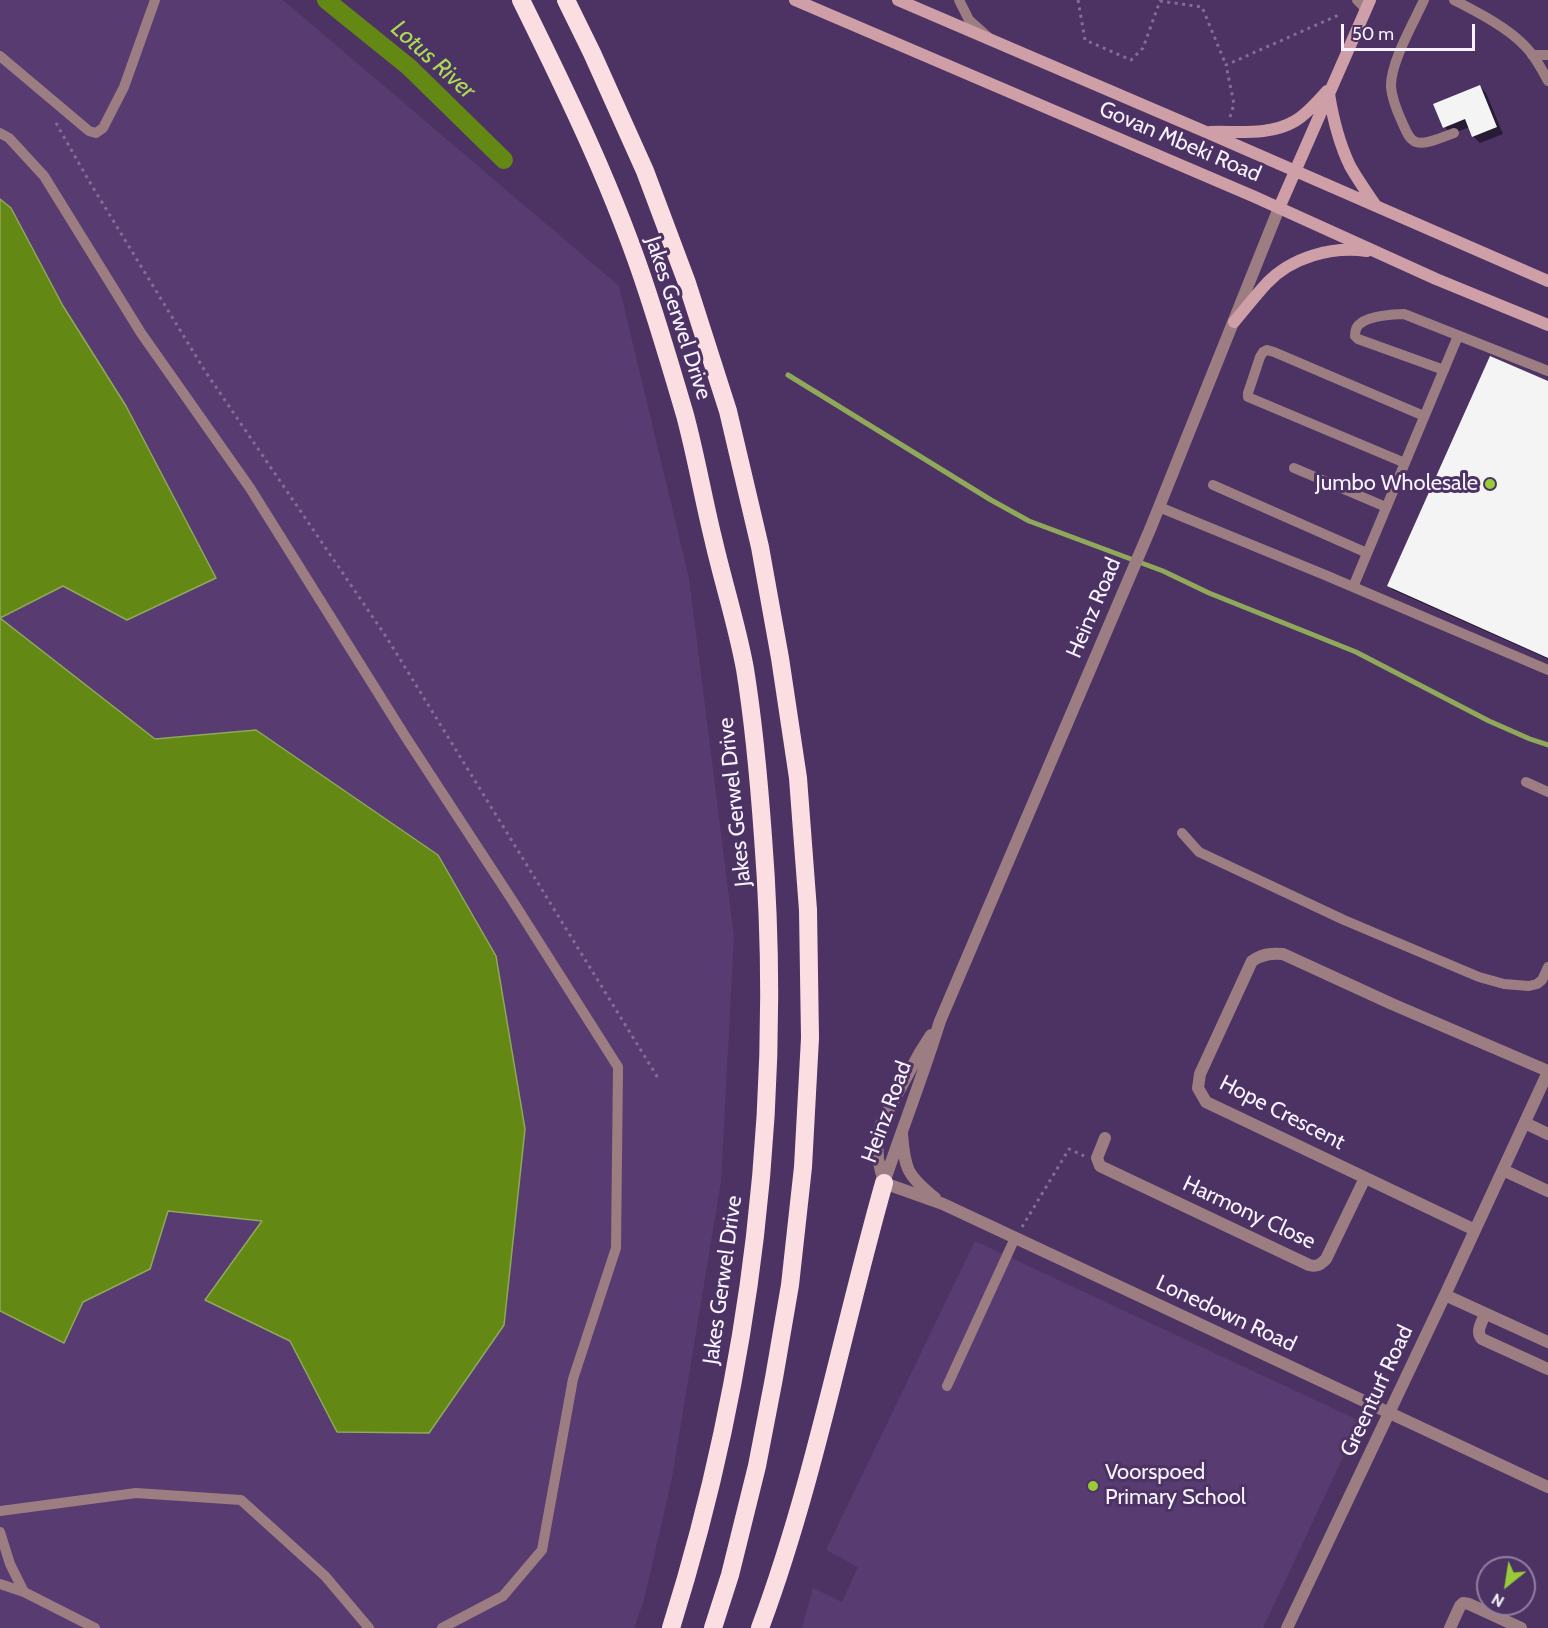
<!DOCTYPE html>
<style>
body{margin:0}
#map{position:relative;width:1548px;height:1628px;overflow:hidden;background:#4c3363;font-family:Cabin,sans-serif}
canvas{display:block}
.north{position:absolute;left:1476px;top:1556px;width:60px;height:60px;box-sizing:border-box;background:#4c3363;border:2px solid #917fa1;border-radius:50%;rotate:210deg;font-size:16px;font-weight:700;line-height:24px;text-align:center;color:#f8f2fe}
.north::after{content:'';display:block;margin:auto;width:21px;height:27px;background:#98cb37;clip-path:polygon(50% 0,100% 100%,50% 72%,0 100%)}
.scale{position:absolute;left:1341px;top:24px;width:134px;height:27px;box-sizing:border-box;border:3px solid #f8f2fe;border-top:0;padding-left:8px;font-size:18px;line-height:21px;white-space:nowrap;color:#f8f2fe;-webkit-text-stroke:4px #4c3363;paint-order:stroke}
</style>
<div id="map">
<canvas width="1548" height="1628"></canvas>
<div class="north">N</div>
<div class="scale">50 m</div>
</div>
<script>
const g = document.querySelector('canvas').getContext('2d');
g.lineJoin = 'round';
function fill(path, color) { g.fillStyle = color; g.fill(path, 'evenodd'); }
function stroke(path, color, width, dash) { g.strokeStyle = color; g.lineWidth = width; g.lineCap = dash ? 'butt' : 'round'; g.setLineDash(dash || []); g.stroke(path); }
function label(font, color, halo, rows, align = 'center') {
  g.font = font + ' Cabin,sans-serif'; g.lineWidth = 6; g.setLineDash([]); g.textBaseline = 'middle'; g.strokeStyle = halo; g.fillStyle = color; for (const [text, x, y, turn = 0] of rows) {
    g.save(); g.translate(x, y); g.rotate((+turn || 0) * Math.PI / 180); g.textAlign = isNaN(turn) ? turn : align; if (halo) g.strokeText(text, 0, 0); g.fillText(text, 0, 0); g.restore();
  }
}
fill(new Path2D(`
 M 0,0 L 283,0 L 619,286 L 689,578 L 734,937 L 721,1181 L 672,1478 L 644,1600 L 634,1628 L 0,1628 Z
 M 975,1241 L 1360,1421 L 1263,1628 L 802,1628 L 813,1588 L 842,1602 L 858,1567 L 826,1550 Z`), '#583c71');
const water = new Path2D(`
 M 0,199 L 11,208 L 63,306 L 126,406 L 216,578 L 127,620 L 63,586 L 0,618 L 155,739 L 256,730 L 438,855 L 496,956 L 525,1129 L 504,1325 L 429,1433 L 337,1432 L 290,1341 L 205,1300 L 262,1221 L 168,1211 L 150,1269 L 83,1302 L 64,1343 L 0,1311 Z`);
fill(water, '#638814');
stroke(water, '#90a85a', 1.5);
fill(new Path2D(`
 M 1480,86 L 1486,93 L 1503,134 L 1480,143 L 1474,137 L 1470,127 L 1451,134 L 1445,127 Z
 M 1548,383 L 1548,659 L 1393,590 L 1389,586 Z`), '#0007');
stroke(new Path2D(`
 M 788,375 L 991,500 L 1029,521 L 1163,571 L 1209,593 L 1356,652 L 1489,721 L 1530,739 L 1548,745`), '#90a85a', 5);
stroke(new Path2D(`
 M 326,0 L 409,67 L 504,160`), '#638814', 18);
fill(new Path2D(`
 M 1480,85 L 1497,127 L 1472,137 L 1465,119 L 1443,128 L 1433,104 Z
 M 1490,356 L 1548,381 L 1548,658 L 1387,586 Z`), '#f4f4f4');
stroke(new Path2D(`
 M 1078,0 L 1085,40 L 1131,60 L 1143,48 L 1160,1 L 1202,7 L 1226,65
 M 1230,117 L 1234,104 L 1226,65 L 1341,14
 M 56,123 L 89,181 L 205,371 L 387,638 L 658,1078
 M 1022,1227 L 1069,1149 L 1084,1156`), '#816e93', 3, [3, 4.5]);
stroke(new Path2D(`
 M 959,0 L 969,20 L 988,37
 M 1357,0 L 1366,9
 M 1424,0 C 1414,22 1390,63 1391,87 C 1392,99 1397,111 1402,122 C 1405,128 1408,138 1414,141 C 1422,147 1445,136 1454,133
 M 1454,0 C 1477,12 1507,27 1525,46 C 1535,56 1541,68 1548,81
 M 1532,55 L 1548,55
 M 0,56 L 89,131 L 96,133 L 103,128 L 124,87 L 155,0
 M 0,133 L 9,138 L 44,176 L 141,333 L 250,488 L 405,736 L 514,903 L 618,1067 L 616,1248 L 573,1379 L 542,1550 L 503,1596 L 442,1628
 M 1444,370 L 1358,339 L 1355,336 C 1355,331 1356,326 1361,323 C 1370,316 1393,314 1404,314 L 1548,371
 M 1405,463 L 1248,397 L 1248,393 L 1260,357 L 1263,352 L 1267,350 L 1274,352 L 1424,416
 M 1294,468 L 1386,507
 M 1213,485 L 1367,553
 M 1159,507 L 1325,575 L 1548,670
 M 1353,587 L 1458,336
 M 1526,782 L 1548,792
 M 1182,833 L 1199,852 L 1344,920 L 1479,977 L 1504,984 L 1529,986 L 1537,984 L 1542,980 L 1548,967
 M 947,1386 L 1015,1238
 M 0,1511 L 136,1493 L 241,1500 L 325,1576 L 369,1628
 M 0,1532 L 10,1564 L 24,1592
 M 0,1584 L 24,1592 L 95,1628`), '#9c7e82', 10);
stroke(new Path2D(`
 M 1525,1123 L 1548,1134
 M 902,1134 C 905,1170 907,1175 935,1198
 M 1105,1138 L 1097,1158 L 1100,1166 L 1309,1265 C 1317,1267 1320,1265 1326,1259 L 1365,1178
 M 1503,1170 L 1548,1191
 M 884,1183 C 902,1129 923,1076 940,1021 L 1151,527 L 1279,208
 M 884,1183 L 943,1204 L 1548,1487
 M 884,1183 L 878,1159 L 877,1138 L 881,1124 L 919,1054 L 931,1035
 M 1475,1230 L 1206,1102 L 1198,1088 L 1200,1074 L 1252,961 C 1263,954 1271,953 1283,954 L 1392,1004 L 1548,1071
 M 1445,1295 L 1548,1342
 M 1485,1314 C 1482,1322 1475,1332 1482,1339 L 1548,1369
 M 1287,1628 L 1445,1295 L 1548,1072
 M 1450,1628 L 1460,1606 L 1463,1603 L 1469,1604 L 1521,1628`), '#9c7e82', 12);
stroke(new Path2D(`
 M 795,0 L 1255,197 L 1436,279 L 1548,325
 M 898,0 L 1206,132 L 1548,281
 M 1329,94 C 1333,119 1339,143 1350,166 C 1358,180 1367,193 1376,206
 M 1210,132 C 1237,131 1270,136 1295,121 C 1307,114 1318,101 1327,91
 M 1279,208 L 1370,0
 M 1234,322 C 1245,309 1256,295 1267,283 C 1292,257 1332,246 1367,251`), '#ce9fa7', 12);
stroke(new Path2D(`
 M 521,0 C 568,95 615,192 648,294 C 661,334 673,374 685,415 C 696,456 703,497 713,538 C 723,582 737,625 745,669 C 754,725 759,781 763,837 C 784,1104 751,1373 671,1628
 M 566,0 L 592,53 L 645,171 L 687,283 L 728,411 L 760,547 L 780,658 L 798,778 L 808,910 L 810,1038 L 803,1167 L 790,1285 L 774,1378 L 757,1466 L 730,1575 L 713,1628
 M 760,1628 C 814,1483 842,1331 884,1183`), '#fbdee2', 18);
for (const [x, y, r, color] of [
 [1490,484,6,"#98cb37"],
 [1093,1486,6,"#98cb37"]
]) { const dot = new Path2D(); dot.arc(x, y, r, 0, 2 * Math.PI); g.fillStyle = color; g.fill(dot); stroke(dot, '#4c3363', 2); }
label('22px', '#f8f2fe', '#4c3363', [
 ["Govan Mbeki Road",1180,142,23],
 ["Jakes Gerwel Drive",678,318,72],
 ["Heinz Road",1094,608,-67],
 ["Jakes Gerwel Drive",735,802,-96],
 ["Heinz Road",887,1112,-70],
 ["Hope Crescent",1282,1113,27],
 ["Harmony Close",1249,1213,25],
 ["Jakes Gerwel Drive",723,1280,-82],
 ["Lonedown Road",1226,1314,25],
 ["Greenturf Road",1377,1391,-65]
]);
label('22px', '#f8f2fe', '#4c3363', [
 ["Jumbo Wholesale",1478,484],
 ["Voorspoed",1105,1473,"left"],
 ["Primary School",1105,1498,"left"]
], 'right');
label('italic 24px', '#a9dc54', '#4c3363', [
 ["Lotus River",433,60,42]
]);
</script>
